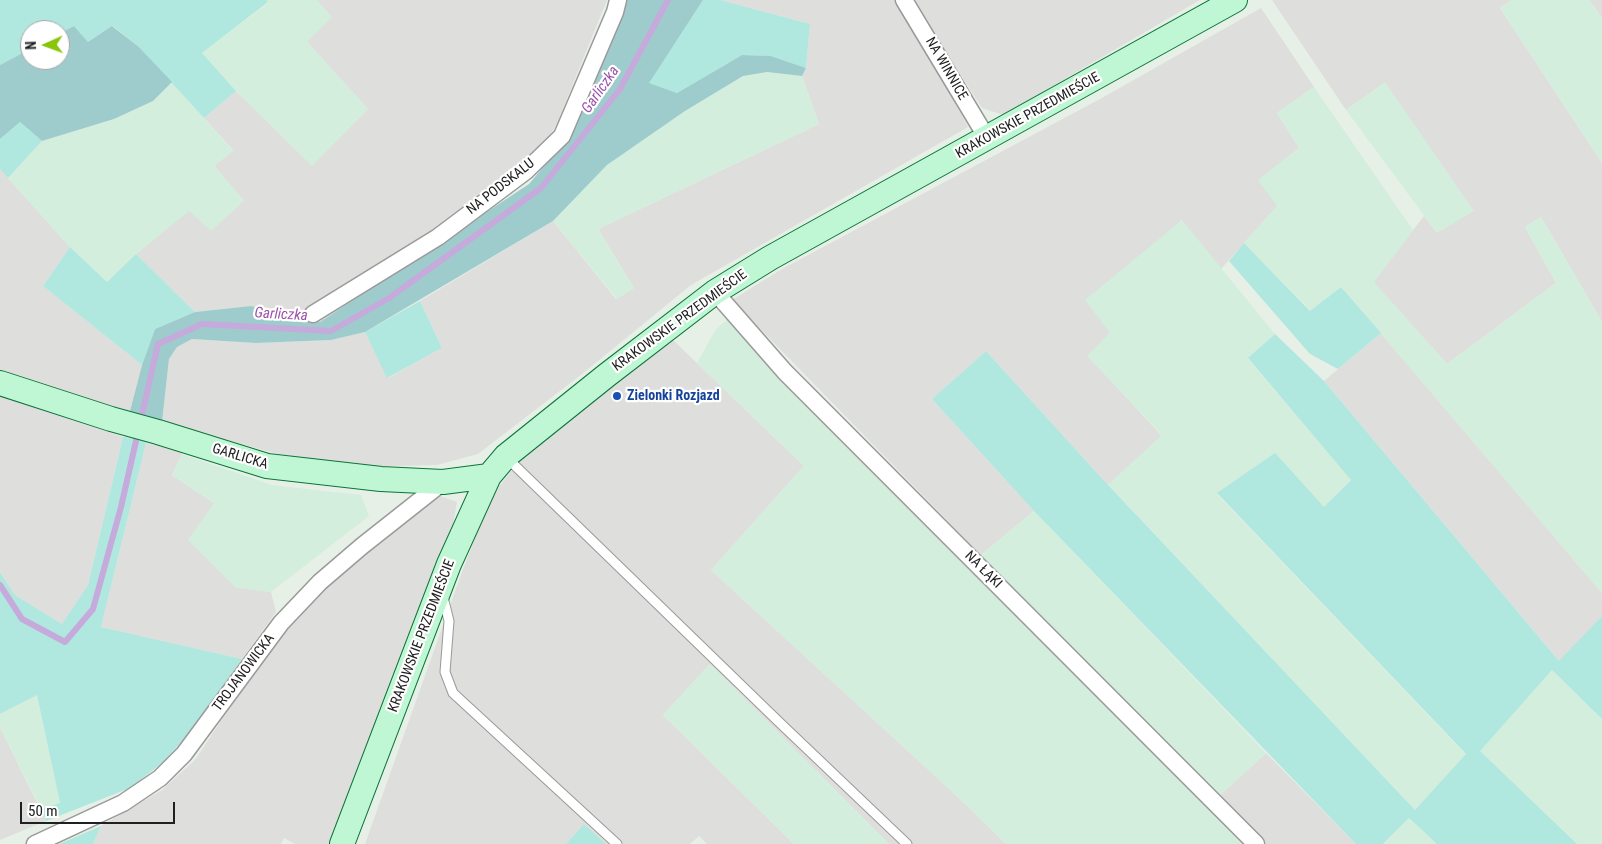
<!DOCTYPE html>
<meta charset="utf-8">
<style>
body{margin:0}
#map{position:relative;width:1602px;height:844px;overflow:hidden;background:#e7f0e7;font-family:"Roboto Condensed",sans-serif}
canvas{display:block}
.north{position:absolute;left:20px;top:20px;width:50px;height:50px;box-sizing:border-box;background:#fff;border:1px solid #a6a6a6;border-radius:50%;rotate:268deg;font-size:14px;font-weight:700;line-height:20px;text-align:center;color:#202020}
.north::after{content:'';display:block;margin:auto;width:18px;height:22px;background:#89c60b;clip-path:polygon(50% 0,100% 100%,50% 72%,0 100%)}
.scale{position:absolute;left:20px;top:802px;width:155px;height:22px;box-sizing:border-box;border:2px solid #202020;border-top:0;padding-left:6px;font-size:15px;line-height:18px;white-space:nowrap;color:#202020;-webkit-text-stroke:4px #fff;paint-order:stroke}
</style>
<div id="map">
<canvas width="1602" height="844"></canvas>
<div class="north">N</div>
<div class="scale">50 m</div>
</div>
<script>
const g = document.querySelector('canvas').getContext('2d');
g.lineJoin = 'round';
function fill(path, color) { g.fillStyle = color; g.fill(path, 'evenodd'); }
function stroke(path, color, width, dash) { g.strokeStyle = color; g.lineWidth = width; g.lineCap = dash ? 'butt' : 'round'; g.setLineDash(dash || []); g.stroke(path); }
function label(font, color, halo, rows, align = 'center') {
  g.font = font + ' "Roboto Condensed",sans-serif'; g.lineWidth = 4.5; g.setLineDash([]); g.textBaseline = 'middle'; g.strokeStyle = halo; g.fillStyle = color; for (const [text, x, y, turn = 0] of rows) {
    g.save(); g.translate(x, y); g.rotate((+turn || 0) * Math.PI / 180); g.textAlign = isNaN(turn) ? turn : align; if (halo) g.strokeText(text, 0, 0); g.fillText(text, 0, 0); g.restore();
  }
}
fill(new Path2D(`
 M 316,0 L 607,0 L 557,123 L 544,146 L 448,221 L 440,244 L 320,322 L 251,306 L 195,312 L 136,254 L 189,210 L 244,201 L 214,166 L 233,150 L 204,118 L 236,91 L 312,165 L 368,109 L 307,42 Z
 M 720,0 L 896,0 L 916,31 L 968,127 L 691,285 L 582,374 L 478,454 L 437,465 L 355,467 L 274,453 L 162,422 L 169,359 L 177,347 L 192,339 L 256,343 L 331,340 L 365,332 L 388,378 L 442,348 L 420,301 L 553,221 L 616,299 L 634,288 L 598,229 L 819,124 L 802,76 L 806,68 L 810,24 Z
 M 912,0 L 1200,0 L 1003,115 L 982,108 Z
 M 1272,0 L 1512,0 L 1500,8 L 1602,163 L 1602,322 L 1541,217 L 1525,227 L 1556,283 L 1447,364 L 1373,282 L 1424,216 L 1437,233 L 1385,83 L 1346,110 Z
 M 1589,0 L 1602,0 L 1602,18 Z
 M 1261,8 L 1314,87 L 1277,113 L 1299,148 L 1259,180 L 1278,205 L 1221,269 L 1181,220 L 1110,333 L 1088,356 L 1162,436 L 1108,485 L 986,351 L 932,399 L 1034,511 L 981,555 L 732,300 L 782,269 L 1100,99 Z
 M 0,169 L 70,247 L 43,286 L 142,365 L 130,411 L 47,391 L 0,373 Z
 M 1381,333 L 1602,593 L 1602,616 L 1560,662 L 1324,381 Z
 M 673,340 L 804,466 L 711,570 L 958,797 L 1006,844 L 889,844 L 710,664 L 663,715 L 794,844 L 707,844 L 699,836 L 690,844 L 606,844 L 584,824 L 566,844 L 365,844 L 462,572 L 491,496 L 523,457 L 585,406 Z
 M 0,395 L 5,398 L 123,437 L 88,585 L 62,624 L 15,595 L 0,572 Z
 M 147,439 L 182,448 L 182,454 L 172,475 L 214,503 L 236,587 L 271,592 L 276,612 L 242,659 L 101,627 Z
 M 440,496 L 457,502 L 453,524 L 331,844 L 295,844 L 284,838 L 281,844 L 93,844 L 101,826 L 162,790 L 195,760 L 272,644 L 342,572 L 401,523 Z
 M 0,727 L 46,821 L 0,840 Z
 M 1266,753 L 1356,844 L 1266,844 L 1218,797 Z`), '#dededd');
fill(new Path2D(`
 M 266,0 L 317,0 L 332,17 L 307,42 L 368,109 L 312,166 L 236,91 L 202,53 L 268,3 Z
 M 1512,0 L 1589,0 L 1602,18 L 1602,163 L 1500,8 Z
 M 767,72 L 802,76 L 819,124 L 598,229 L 634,288 L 617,299 L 553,221 L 607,165 L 685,111 L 743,76 Z
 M 172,82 L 233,151 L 214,166 L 244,201 L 211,231 L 189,211 L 136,254 L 107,282 L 70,247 L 8,178 L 42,141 L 114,119 L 153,101 Z
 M 1385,82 L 1474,211 L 1437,233 L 1346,110 Z
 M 1314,87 L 1413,230 L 1374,282 L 1447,364 L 1556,283 L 1525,227 L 1541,217 L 1602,322 L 1602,593 L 1341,287 L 1311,311 L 1244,243 L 1277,206 L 1258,180 L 1299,148 L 1277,113 Z
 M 1182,220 L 1275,334 L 1248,359 L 1351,479 L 1324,508 L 1217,494 L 1466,755 L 1415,810 L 1108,485 L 1162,435 L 1087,356 L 1110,333 L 1085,300 Z
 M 728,319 L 1248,844 L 1006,844 L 958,797 L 711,570 L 804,466 L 697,363 L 716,329 Z
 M 182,454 L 272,485 L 361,495 L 369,516 L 271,592 L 236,588 L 188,540 L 214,503 L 172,475 Z
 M 1034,511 L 1266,753 L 1218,797 L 981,555 Z
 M 710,664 L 889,844 L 794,844 L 663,715 Z
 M 1552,670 L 1602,719 L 1602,844 L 1577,844 L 1479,751 Z
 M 37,695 L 60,803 L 41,809 L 0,727 L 0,714 Z
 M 1409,818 L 1437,844 L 1384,844 Z`), '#d4eede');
fill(new Path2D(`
 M 0,0 L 266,0 L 268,2 L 202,53 L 236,91 L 204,118 L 139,47 L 113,26 L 88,42 L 74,26 L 60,33 L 60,30 L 30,30 L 30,49 L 0,65 Z
 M 703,0 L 720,0 L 810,24 L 806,68 L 771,56 L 742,55 L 677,93 L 648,83 Z
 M 20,122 L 42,141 L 8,178 L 0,169 L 0,139 Z
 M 1244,243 L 1310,311 L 1341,287 L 1381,333 L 1338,369 L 1310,354 L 1229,261 Z
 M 70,247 L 107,282 L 136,254 L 195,312 L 155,329 L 142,365 L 43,286 Z
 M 420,301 L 442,348 L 387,378 L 365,332 Z
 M 1275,334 L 1324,381 L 1559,661 L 1602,616 L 1602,719 L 1552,670 L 1480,751 L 1577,844 L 1437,844 L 1409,818 L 1383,844 L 1356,844 L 1034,511 L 932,399 L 986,351 L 1108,485 L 1415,810 L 1466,754 L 1217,493 L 1275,453 L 1324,507 L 1351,480 L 1248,358 Z
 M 123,437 L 147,439 L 101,627 L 242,659 L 187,736 L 162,763 L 130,788 L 46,821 L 41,809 L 60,803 L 37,695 L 0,714 L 0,572 L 15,595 L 62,624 L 88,585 Z
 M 584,824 L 606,844 L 566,844 Z
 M 101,826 L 93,844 L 59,844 Z`), '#b0e7de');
fill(new Path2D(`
 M 627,0 L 703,0 L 649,83 L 677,93 L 742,55 L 771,56 L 806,68 L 802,76 L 767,72 L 743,76 L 685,111 L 607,165 L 553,221 L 365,332 L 331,340 L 256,343 L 192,339 L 177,347 L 169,359 L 162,422 L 130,411 L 142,365 L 155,329 L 195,312 L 251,306 L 320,322 L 529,184 L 568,138 L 622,16 Z
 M 74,26 L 88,42 L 112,26 L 139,47 L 172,82 L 153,101 L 114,119 L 42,141 L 20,122 L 0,139 L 0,65 L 30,49 L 30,60 L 60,60 L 60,33 Z`), '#9ecccd');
stroke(new Path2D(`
 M 0,585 L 22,619 L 65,642 L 93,609 L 121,507 L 158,344 L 202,324 L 331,331 L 389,298 L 541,188 L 620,89 L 668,0`), '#c5aadb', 6);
const lane = new Path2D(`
 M 506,457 L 779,722 L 907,844
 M 443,597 L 449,621 L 445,672 L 453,693 L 617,844`);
const street = new Path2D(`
 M 904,0 L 987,138
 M 715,292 L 785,372 L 1256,844
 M 313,314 L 438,237 L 526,171 L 562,136 L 615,12 L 618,0
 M 35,844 L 123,803 L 160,778 L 184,754 L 281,623 L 320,582 L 362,546 L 443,482`);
const secondary = new Path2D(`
 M 0,383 L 111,419 L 158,432 L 267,466 L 381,479 L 443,482 L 489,476
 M 342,844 L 449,564 L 489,476 L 506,456 L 607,375 L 715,292 L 770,258 L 1235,0`);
stroke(lane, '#9a9a9a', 11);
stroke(street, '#9a9a9a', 19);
stroke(secondary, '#0b7438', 26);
stroke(lane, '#fff', 9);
stroke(street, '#fff', 16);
stroke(secondary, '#bff7d4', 24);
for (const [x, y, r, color] of [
 [617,396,5,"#1a4fb4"]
]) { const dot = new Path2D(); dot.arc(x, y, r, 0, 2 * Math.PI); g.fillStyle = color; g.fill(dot); stroke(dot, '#fff', 2); }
label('14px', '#202020', '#fff', [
 ["NA WINNICE",946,69,60],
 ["KRAKOWSKIE PRZEDMIEŚCIE",1028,116,-29],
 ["NA PODSKALU",501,187,-38],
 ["KRAKOWSKIE PRZEDMIEŚCIE",680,321,-36],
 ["GARLICKA",240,457,17],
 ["NA ŁĄKI",983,570,45],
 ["KRAKOWSKIE PRZEDMIEŚCIE",422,636,-69],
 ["TROJANOWICKA",244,673,-53]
]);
label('bold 14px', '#164399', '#fff', [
 ["Zielonki Rozjazd",627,396]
], 'left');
label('italic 15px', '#9c51ac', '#fff', [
 ["Garliczka",601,90,-55],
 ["Garliczka",281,315,3]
]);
</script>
